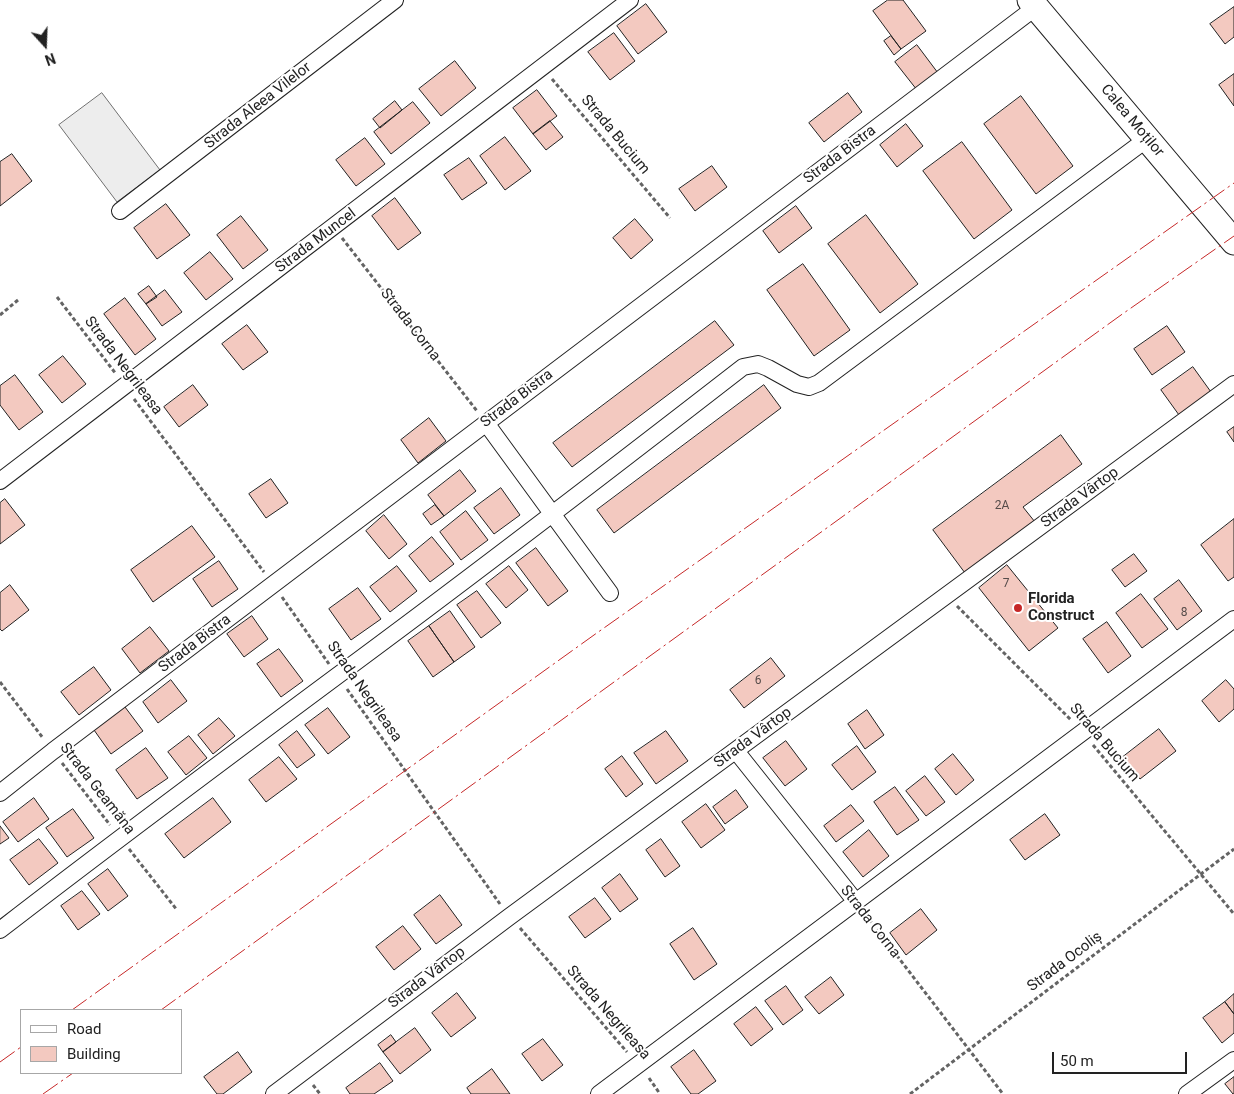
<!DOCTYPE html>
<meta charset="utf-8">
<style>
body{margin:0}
#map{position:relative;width:1234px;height:1094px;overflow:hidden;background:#fff;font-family:Roboto,sans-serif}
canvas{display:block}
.legend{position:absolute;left:20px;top:1009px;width:162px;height:65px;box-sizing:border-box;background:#fff;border:1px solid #a7a7a7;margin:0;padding:6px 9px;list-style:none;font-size:15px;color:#222}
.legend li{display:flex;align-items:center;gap:10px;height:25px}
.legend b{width:25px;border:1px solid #a7a7a7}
.north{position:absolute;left:20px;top:20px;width:50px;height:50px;-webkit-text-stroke:4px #fff;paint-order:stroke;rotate:160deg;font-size:14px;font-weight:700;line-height:20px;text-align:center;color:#222}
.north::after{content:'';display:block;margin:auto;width:18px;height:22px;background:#222;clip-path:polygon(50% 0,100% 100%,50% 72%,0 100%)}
.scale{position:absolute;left:1052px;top:1052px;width:135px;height:22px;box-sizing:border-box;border:2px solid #222;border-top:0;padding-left:6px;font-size:15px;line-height:18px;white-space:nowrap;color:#222;-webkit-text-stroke:4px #fff;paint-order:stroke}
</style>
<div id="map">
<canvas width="1234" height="1094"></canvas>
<ul class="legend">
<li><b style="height:6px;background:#fff"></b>Road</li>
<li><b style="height:14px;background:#f3c9c0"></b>Building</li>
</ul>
<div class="north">N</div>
<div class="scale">50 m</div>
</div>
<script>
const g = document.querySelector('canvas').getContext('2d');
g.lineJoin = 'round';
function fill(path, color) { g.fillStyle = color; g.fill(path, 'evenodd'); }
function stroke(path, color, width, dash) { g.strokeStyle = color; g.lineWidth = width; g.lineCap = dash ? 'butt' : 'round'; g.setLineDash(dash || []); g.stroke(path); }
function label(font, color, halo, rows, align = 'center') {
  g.font = font + ' Roboto,sans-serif'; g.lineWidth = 4; g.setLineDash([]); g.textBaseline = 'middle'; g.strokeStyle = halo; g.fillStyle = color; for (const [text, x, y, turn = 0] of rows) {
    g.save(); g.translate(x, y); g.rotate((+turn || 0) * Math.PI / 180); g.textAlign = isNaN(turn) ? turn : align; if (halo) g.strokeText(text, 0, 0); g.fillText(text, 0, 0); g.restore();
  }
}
const parking = new Path2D(`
 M 102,93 L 160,170 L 117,202 L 59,125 Z`);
fill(parking, '#ededed');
stroke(parking, '#6f6f6f', 1);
const building = new Path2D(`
 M 888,0 L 903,0 L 926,31 L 901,49 L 873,11 Z
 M 646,4 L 667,32 L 638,54 L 617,26 Z
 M 1234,7 L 1234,37 L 1225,44 L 1210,24 Z
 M 614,33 L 635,61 L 610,80 L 588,52 Z
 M 891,36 L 901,49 L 894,55 L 884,41 Z
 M 917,45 L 938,73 L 917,90 L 895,62 Z
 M 455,61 L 476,88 L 441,116 L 419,89 Z
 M 1234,74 L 1234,106 L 1219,85 Z
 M 537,90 L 557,116 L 533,134 L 513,108 Z
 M 848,93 L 862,112 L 824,142 L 809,123 Z
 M 1021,96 L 1073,166 L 1036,194 L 984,124 Z
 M 395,101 L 402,110 L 380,128 L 373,119 Z
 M 413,102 L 430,123 L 391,154 L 374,132 Z
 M 550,121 L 563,137 L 546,150 L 533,134 Z
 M 906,124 L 923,146 L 897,167 L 880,145 Z
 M 505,137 L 531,171 L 505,190 L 480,156 Z
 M 365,138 L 385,164 L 356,186 L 336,160 Z
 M 962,142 L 1012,210 L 974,239 L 923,171 Z
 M 12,154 L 32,181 L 0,206 L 0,162 Z
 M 469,158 L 487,183 L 462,200 L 444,175 Z
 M 712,166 L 727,187 L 695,211 L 679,189 Z
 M 395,198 L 421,233 L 398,250 L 372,216 Z
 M 166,204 L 190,235 L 157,259 L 134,228 Z
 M 796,206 L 812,228 L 779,253 L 763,231 Z
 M 866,215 L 918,284 L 880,313 L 828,244 Z
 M 241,216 L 268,250 L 243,269 L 217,235 Z
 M 635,219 L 653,240 L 631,259 L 613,238 Z
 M 210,252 L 233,279 L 206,300 L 184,273 Z
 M 803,264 L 850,330 L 814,356 L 767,290 Z
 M 149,286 L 157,297 L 146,304 L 138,294 Z
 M 165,290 L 182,312 L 162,326 L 146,304 Z
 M 125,298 L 156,339 L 135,355 L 104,314 Z
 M 715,321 L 734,345 L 572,467 L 553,443 Z
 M 247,325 L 268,352 L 243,370 L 222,344 Z
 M 1167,326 L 1185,352 L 1152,375 L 1134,349 Z
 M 63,356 L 86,384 L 62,403 L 39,375 Z
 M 1193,367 L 1211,392 L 1179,415 L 1161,390 Z
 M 15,375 L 43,412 L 19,430 L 0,405 L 0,386 Z
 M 193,385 L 208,405 L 179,427 L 164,407 Z
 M 764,385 L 781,408 L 614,533 L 597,510 Z
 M 429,418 L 446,441 L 418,463 L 401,440 Z
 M 1234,427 L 1234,442 L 1227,432 Z
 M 1061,435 L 1082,464 L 1023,507 L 1035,522 L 965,573 L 933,530 Z
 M 460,470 L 476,491 L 444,516 L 428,495 Z
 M 271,479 L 288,503 L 266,518 L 249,494 Z
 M 501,488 L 520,515 L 494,534 L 474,508 Z
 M 5,499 L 25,525 L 0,544 L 0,503 Z
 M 435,505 L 444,516 L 431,525 L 423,514 Z
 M 466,511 L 488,540 L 461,560 L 440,532 Z
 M 384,515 L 407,544 L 389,559 L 366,531 Z
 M 1234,519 L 1234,577 L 1228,581 L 1201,545 Z
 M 192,526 L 215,557 L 153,602 L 131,570 Z
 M 432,537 L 454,564 L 430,582 L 409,556 Z
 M 536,548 L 568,591 L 548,606 L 516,563 Z
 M 1134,554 L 1147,571 L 1125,587 L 1112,570 Z
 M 219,561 L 238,589 L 212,607 L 193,579 Z
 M 1007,565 L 1058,628 L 1029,651 L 979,588 Z
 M 397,566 L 417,591 L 390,612 L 370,587 Z
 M 509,566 L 528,590 L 506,608 L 486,584 Z
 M 1179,580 L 1202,611 L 1177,630 L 1154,599 Z
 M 10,585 L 29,610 L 2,631 L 0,629 L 0,593 Z
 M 358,588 L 381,619 L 351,640 L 329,609 Z
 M 477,591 L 501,623 L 481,638 L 457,605 Z
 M 1141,594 L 1168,629 L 1142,648 L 1116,613 Z
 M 450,611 L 475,647 L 454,662 L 429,626 Z
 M 252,616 L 268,639 L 244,657 L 227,634 Z
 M 1107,622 L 1131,656 L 1108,673 L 1083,639 Z
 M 429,626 L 454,662 L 433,677 L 408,641 Z
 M 150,627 L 169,651 L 140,673 L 122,649 Z
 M 279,649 L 303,681 L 281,697 L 257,664 Z
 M 771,658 L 785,676 L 744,708 L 730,690 Z
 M 94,667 L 111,690 L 79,715 L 61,692 Z
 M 171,680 L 187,701 L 158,723 L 143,702 Z
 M 1226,680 L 1234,689 L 1234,709 L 1219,722 L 1202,701 Z
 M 125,707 L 143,731 L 111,754 L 94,730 Z
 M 328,708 L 350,737 L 328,754 L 305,725 Z
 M 867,710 L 884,735 L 865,749 L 848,724 Z
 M 219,718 L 235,736 L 213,754 L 198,735 Z
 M 1159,729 L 1176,751 L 1140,779 L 1123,757 Z
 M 297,731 L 315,755 L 297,768 L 279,745 Z
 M 666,731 L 688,761 L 656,784 L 634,753 Z
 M 189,736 L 207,758 L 186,775 L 168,752 Z
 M 786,741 L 807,769 L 785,786 L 763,758 Z
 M 857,746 L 876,772 L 852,790 L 832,765 Z
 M 146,748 L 168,778 L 137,799 L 116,770 Z
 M 953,754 L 974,780 L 956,795 L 935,769 Z
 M 622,756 L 643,784 L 626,797 L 605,769 Z
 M 279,757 L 297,779 L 266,802 L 249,780 Z
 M 925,776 L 945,802 L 926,816 L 906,791 Z
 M 895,787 L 919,820 L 897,835 L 874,802 Z
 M 736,790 L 748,807 L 725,824 L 713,807 Z
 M 34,798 L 49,819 L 18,842 L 3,822 Z
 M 213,798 L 231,822 L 184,858 L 165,834 Z
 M 706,804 L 725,830 L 701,848 L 682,822 Z
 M 851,805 L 864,821 L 836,842 L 824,826 Z
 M 73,809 L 94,838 L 67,857 L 46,828 Z
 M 1045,814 L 1060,835 L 1025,860 L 1010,840 Z
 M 0,826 L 9,838 L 0,844 Z
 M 869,830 L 889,856 L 863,877 L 843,852 Z
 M 39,839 L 58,863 L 29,885 L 10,860 Z
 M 661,839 L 680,866 L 665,877 L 646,850 Z
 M 108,869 L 128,896 L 108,911 L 88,884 Z
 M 620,874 L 638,899 L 620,912 L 602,888 Z
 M 82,891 L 100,914 L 78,930 L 61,906 Z
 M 440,895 L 462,925 L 436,944 L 414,915 Z
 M 595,898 L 611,919 L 585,938 L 569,917 Z
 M 921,909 L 937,930 L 906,955 L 890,933 Z
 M 403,926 L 421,949 L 394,970 L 376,947 Z
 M 693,928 L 717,964 L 694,980 L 670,944 Z
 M 831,977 L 844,995 L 819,1014 L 805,997 Z
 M 786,986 L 803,1010 L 783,1025 L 765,1001 Z
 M 457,993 L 476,1018 L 451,1037 L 432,1013 Z
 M 1234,994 L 1234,1014 L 1225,1002 Z
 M 1225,1002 L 1234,1014 L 1234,1033 L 1222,1043 L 1203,1018 Z
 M 756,1007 L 773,1029 L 751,1046 L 734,1024 Z
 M 415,1028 L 431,1050 L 400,1074 L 383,1052 Z
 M 391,1035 L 396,1042 L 383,1052 L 378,1045 Z
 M 543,1039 L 563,1065 L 542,1081 L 522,1054 Z
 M 694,1050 L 716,1081 L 698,1094 L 691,1094 L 671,1067 Z
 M 238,1052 L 252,1072 L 223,1094 L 217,1094 L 204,1077 Z
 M 380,1063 L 393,1081 L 374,1094 L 350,1094 L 346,1088 Z
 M 492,1069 L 510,1094 L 471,1094 L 467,1088 Z
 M 1234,1077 L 1234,1094 L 1233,1094 L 1225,1084 Z`);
fill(building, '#f3c9c0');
stroke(building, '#222', 1);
const street = new Path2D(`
 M 120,211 L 395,0
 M 486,423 L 610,593
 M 0,481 L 630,0
 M 736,751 L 856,902
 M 0,793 L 53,751 L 1036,7
 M 0,930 C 111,844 224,760 337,676 C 474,575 609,471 743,367 L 758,364 L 768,368 L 797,384 L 809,387 L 819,383 L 1147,139
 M 274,1094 L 509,917 L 1234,384
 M 599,1094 L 1234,619
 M 1187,1094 L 1234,1060`);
const primary = new Path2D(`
 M 1030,0 L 1234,242`);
stroke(street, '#222', 18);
stroke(primary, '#222', 27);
stroke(new Path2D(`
 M 552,79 L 670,218
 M 342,238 L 477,411
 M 57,297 L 116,374
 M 0,315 L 18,300
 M 134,399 L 264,572
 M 282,597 L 329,664
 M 957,606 L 1071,720
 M 0,682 L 43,738
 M 347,689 L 500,904
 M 1093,745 L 1234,914
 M 62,763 L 110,825
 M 129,849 L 177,910
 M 865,914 L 1003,1094
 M 520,928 L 627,1052
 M 649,1078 L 660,1094
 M 313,1085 L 320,1094
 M 910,1094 L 1234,849`), '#646464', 3, [4, 2.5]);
stroke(street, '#fff', 16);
stroke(primary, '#fff', 25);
stroke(new Path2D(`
 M 72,1010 L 594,635 L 1234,183
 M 161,1010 L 1121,315 L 1234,236
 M 0,1062 L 21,1047
 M 43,1094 L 73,1073`), '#c62828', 1, [18, 4, 2.5, 4]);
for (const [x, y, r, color] of [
 [1018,608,5,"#c62828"]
]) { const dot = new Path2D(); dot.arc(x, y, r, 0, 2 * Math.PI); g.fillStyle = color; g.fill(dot); stroke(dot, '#fff', 2); }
label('12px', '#564c4a', null, [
 ["2A",1002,506],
 ["7",1006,584],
 ["8",1184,613],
 ["6",758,681]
]);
label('15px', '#222', '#fff', [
 ["Strada Aleea Vilelor",258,106,-38],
 ["Calea Moților",1132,121,50],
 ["Strada Bucium",615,135,50],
 ["Strada Bistra",840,155,-37],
 ["Strada Muncel",316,241,-37],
 ["Strada Corna",410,325,52],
 ["Strada Negrileasa",123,366,53],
 ["Strada Bistra",517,399,-37],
 ["Strada Vârtop",1080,498,-36],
 ["Strada Bistra",195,644,-37],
 ["Strada Negrileasa",364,692,55],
 ["Strada Vârtop",753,738,-36],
 ["Strada Bucium",1104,743,49],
 ["Strada Geamăna",97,789,52],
 ["Strada Corna",870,922,52],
 ["Strada Ocoliș",1065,962,-37],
 ["Strada Vârtop",427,978,-37],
 ["Strada Negrileasa",608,1013,49]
]);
label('bold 15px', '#222', '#fff', [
 ["Florida",1028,599],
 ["Construct",1028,616]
], 'left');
</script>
